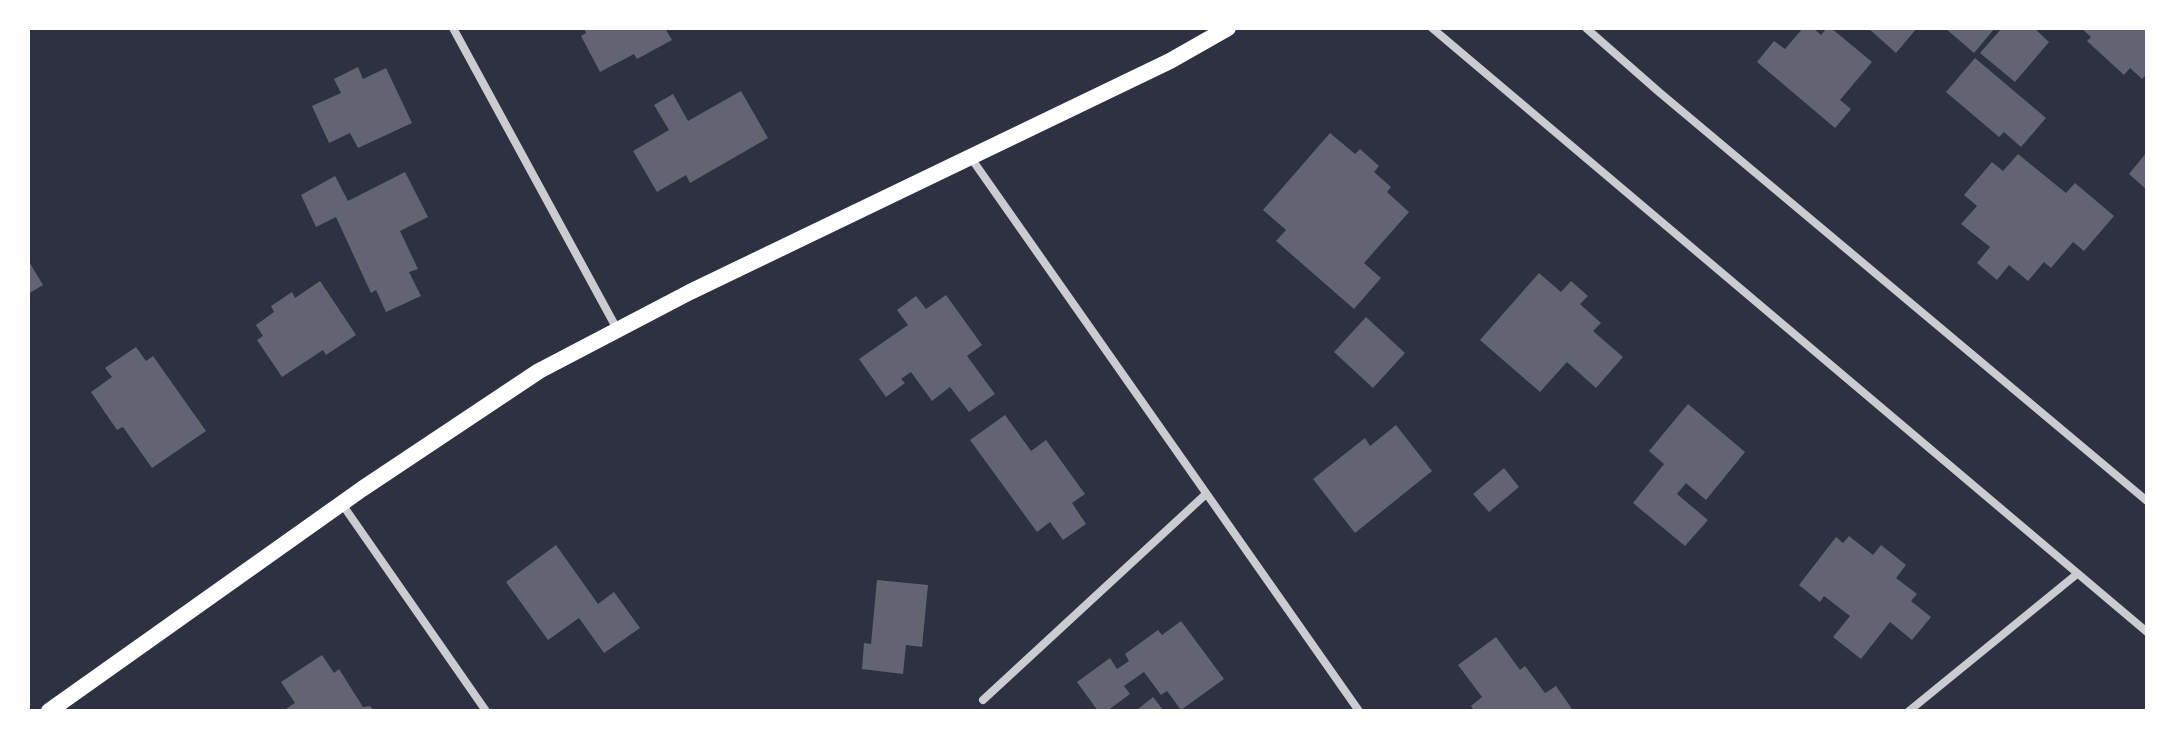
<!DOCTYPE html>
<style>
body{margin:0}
#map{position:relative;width:2175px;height:739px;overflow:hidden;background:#2d3142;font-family:"Noto Serif",serif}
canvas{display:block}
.frame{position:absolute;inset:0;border:30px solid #fff;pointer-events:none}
</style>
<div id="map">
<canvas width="2175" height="739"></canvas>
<div class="frame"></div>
</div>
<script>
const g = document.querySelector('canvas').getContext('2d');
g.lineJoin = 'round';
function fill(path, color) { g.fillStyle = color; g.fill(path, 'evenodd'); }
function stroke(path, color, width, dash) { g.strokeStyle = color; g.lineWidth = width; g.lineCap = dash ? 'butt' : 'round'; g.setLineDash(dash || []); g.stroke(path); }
fill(new Path2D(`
 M 584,28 L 665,28 L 672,40 L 637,59 L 634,54 L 600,72 L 581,36 L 586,33 Z
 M 1803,28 L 1813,28 L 1821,35 L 1827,28 L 1831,28 L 1872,62 L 1840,100 L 1851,109 L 1835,128 L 1757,62 L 1774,41 L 1785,49 Z
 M 1868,28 L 1917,28 L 1896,53 Z
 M 1945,28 L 1995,28 L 1974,53 Z
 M 2002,28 L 2034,28 L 2049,42 L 2015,82 L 1980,53 Z
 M 2081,28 L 2147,28 L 2147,74 L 2142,79 L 2130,68 L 2124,75 L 2087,41 L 2091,37 Z
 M 1975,58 L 2046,118 L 2021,147 L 2004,132 L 1999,137 L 1946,92 Z
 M 358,67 L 363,79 L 386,68 L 412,123 L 358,148 L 350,133 L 329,143 L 312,106 L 341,93 L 334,79 Z
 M 741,91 L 768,138 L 690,183 L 686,175 L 657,192 L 633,151 L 669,130 L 654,105 L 673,94 L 688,121 Z
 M 1330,133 L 1355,154 L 1360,149 L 1379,166 L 1374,172 L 1391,187 L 1387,192 L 1409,212 L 1364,263 L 1381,278 L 1354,309 L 1276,241 L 1286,230 L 1263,210 Z
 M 2147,152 L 2147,190 L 2129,174 Z
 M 2018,154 L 2066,193 L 2075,183 L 2114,216 L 2084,251 L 2073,242 L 2051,268 L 2044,262 L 2028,281 L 2009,265 L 1997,280 L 1977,263 L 1990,247 L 1961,224 L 1977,206 L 1964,195 L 1992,162 L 2003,171 Z
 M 405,172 L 428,217 L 400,231 L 418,269 L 409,272 L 421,296 L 386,312 L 376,290 L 371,293 L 336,217 L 316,227 L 301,195 L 335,176 L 348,201 Z
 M 28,260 L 43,285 L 28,294 Z
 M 1539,273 L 1561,292 L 1571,281 L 1588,296 L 1580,304 L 1601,323 L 1593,331 L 1623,357 L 1596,388 L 1567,362 L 1540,392 L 1480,340 Z
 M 320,281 L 356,335 L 326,355 L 323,350 L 282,377 L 257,340 L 263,336 L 256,325 L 274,312 L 271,306 L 292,292 L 295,298 Z
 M 946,295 L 982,345 L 967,356 L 995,394 L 969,412 L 950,387 L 932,401 L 911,372 L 901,379 L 905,383 L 886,397 L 859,359 L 908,325 L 897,310 L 916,296 L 926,309 Z
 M 1366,317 L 1405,353 L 1373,388 L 1334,352 Z
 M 136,347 L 146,361 L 153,356 L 206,431 L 152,468 L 123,427 L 117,430 L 91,392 L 112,377 L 105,368 Z
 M 1688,404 L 1745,452 L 1706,500 L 1686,483 L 1677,494 L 1708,520 L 1685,546 L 1633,503 L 1664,464 L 1649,451 Z
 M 1005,415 L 1031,451 L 1046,440 L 1085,494 L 1072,503 L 1086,524 L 1063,540 L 1050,522 L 1037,532 L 970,440 Z
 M 1396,425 L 1432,471 L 1355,533 L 1313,479 L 1365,438 L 1370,446 Z
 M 1504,468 L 1519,487 L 1489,512 L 1473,494 Z
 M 1849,536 L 1873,555 L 1881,545 L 1906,565 L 1896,578 L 1917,594 L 1911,601 L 1931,617 L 1912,640 L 1890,622 L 1861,659 L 1833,637 L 1850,616 L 1824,596 L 1820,602 L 1799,585 L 1836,537 L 1843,543 Z
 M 556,545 L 598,604 L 614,592 L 640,628 L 604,653 L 579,618 L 548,640 L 506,582 Z
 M 877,580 L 928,585 L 922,647 L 906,645 L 903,674 L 862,669 L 864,643 L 871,644 Z
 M 1181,621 L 1224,679 L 1181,710 L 1167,691 L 1161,695 L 1144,672 L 1124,686 L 1130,694 L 1107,711 L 1098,711 L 1077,682 L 1110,658 L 1117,669 L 1129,661 L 1125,654 L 1158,630 L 1162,635 Z
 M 1496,637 L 1520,670 L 1525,666 L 1545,693 L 1556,686 L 1572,709 L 1569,711 L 1474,711 L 1471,706 L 1482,697 L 1458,665 Z
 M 322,655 L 334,673 L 339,669 L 363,707 L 370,706 L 374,711 L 283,711 L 295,703 L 281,682 Z
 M 1153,697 L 1164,711 L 1139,711 L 1138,709 Z`), '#626471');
stroke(new Path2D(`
 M 453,28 L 617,329
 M 1432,28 L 2147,632
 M 1586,28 L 1659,92 L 2147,501
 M 971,158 L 1359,711
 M 342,504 L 486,711
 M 983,700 L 1206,494
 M 1909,711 L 2077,574`), '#caccd0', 8);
stroke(new Path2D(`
 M 49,711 L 362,489 L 539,371 L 690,292 L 1170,61 L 1228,28`), '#fff', 16);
</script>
